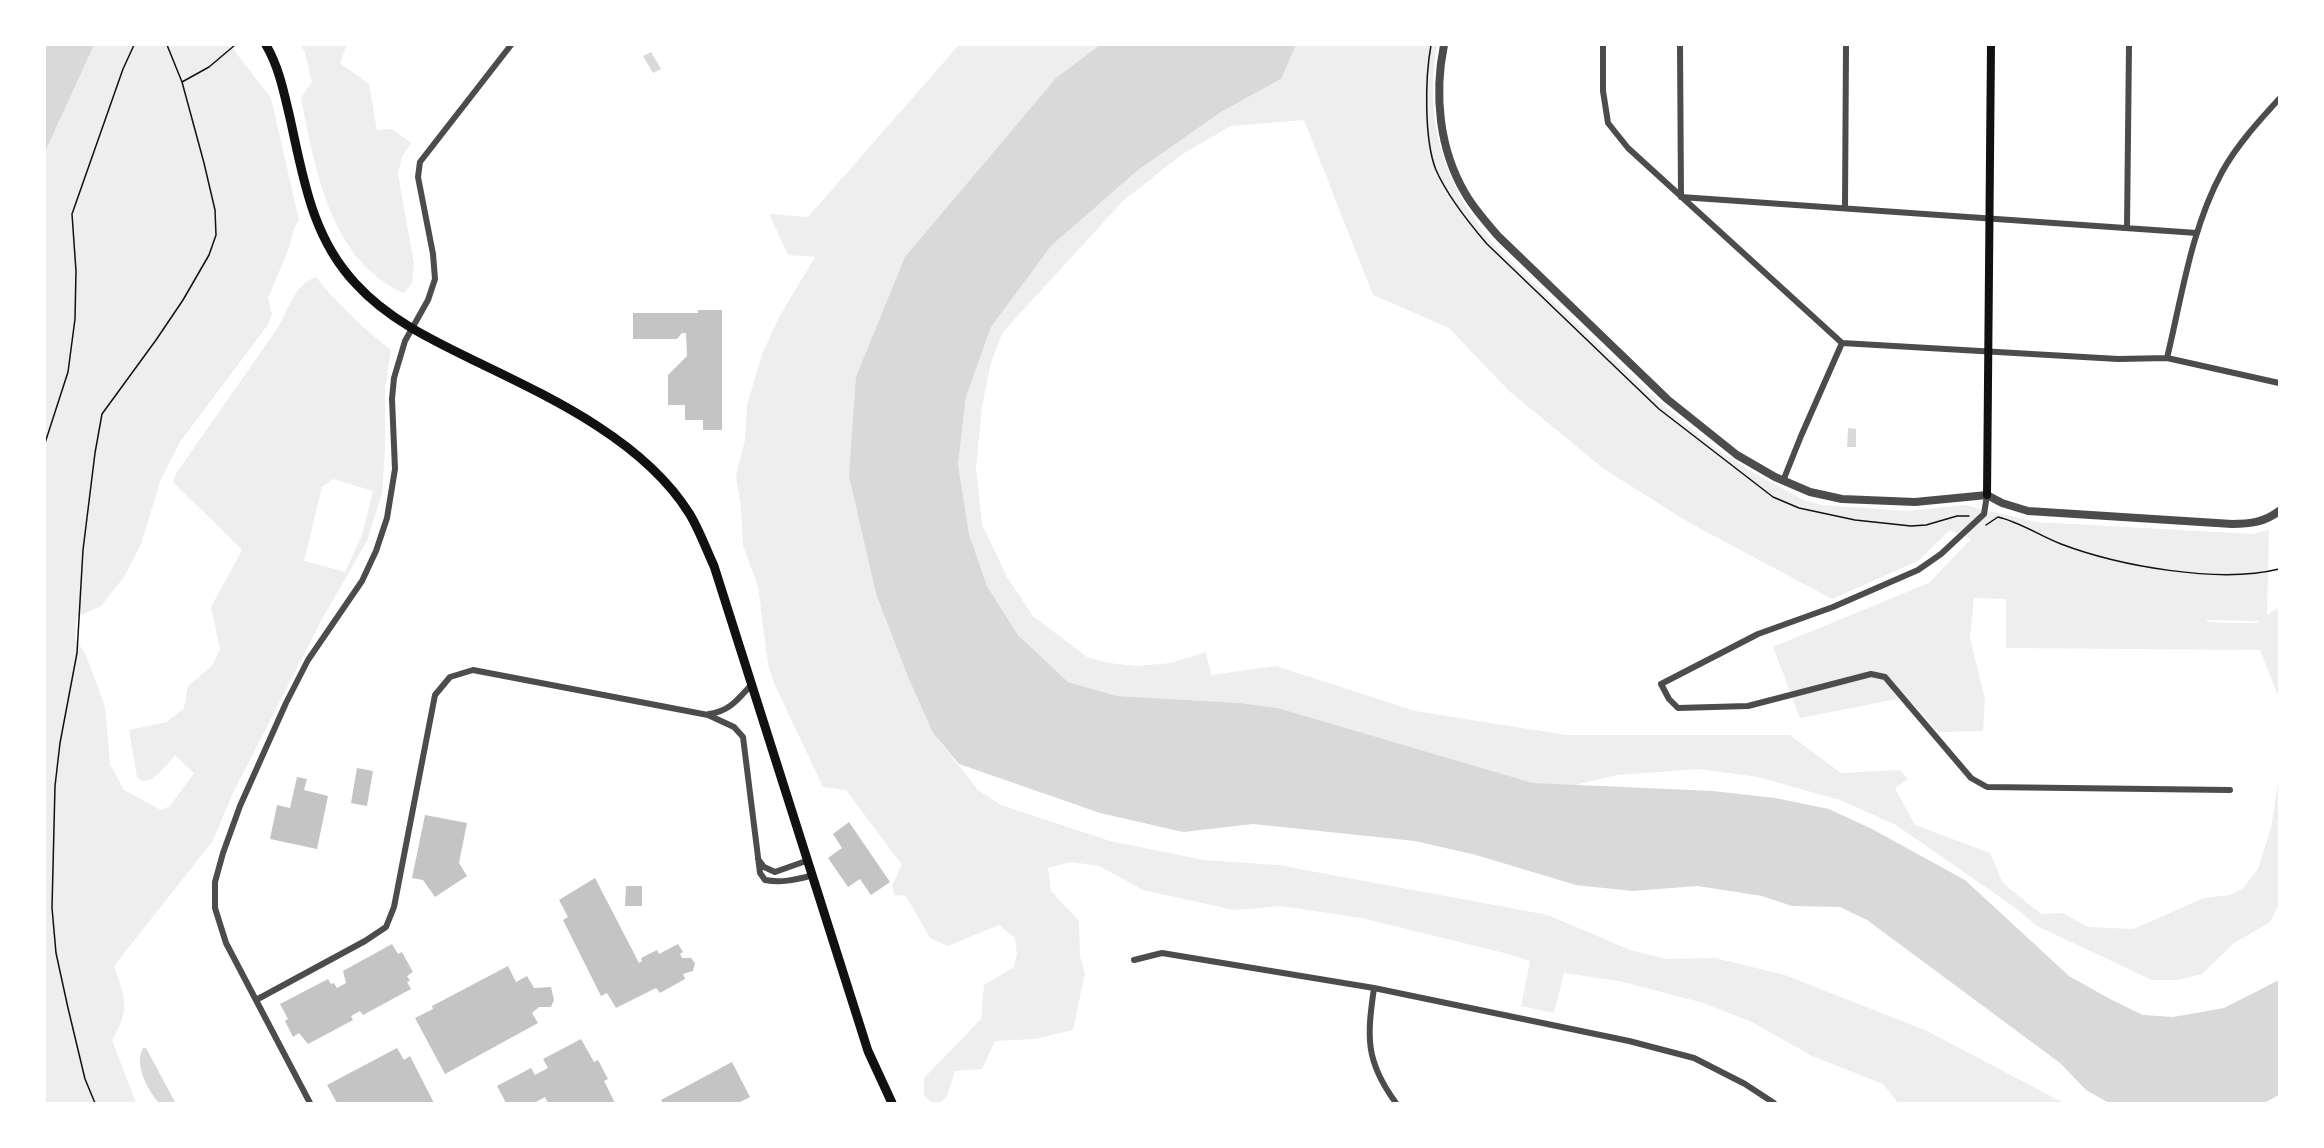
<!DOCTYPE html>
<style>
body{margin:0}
#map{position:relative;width:2324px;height:1148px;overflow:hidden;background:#fff;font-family:Montserrat,sans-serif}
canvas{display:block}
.frame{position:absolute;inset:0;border:46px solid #fff;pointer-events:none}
</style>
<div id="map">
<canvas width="2324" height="1148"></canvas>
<div class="frame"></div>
</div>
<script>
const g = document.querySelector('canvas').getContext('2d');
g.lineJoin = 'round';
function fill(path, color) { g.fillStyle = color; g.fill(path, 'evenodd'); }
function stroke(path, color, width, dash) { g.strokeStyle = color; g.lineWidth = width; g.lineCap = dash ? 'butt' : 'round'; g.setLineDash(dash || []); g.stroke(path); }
fill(new Path2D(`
 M 94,45 L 230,45 L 271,98 L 299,220 L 294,228 L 289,248 L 268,298 L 272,314 L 267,326 L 180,442 L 161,479 L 141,544 L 124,577 L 101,606 L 77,617 L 75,638 L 86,655 L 105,707 L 110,764 L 124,790 L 161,810 L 170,806 L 194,773 L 175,755 C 167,764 155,782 142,781 L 137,777 L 129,730 L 167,722 L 184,708 L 188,686 L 212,666 L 220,649 L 211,607 L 242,550 L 173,482 L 177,472 L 277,329 C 289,310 293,285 316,277 C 338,305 363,328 391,350 L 385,388 L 385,451 L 382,493 L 367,541 L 322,619 L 234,791 L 212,842 L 114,966 C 125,999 131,1008 112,1040 L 136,1103 L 45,1103 L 45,152 ZM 333,479 L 373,491 L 362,535 L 345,572 L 304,561 L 322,487 Z
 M 301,45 L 347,45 L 340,63 L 369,84 L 377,130 L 392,129 L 411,143 L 402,157 L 398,174 L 414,264 L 412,283 L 404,293 C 330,261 315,168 301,98 L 312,82 L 305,53 Z
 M 959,45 L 1100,45 L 1057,77 L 877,597 L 908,677 L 933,733 L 978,790 L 1001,805 L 1110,841 L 1204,860 L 1278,865 L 1548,915 L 1630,950 L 1666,959 L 1715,958 L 1785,975 L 1927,1031 L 2064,1103 L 1898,1103 L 1883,1084 L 1812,1056 L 1752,1022 L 1700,1002 L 1619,981 L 1564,973 L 1554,1013 L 1521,1006 L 1530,961 L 1508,954 L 1362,918 L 1281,906 L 1234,910 L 1143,890 L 1099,866 L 1071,862 L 1048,868 L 1051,891 L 1079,921 L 1080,956 L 1085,973 L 1073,1030 L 1034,1039 L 995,1041 L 982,1069 L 955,1071 L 947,1096 L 940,1103 L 932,1103 L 924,1095 L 924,1078 L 981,1019 L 984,985 L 1014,967 L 1017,955 L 1015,938 L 999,925 L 948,946 L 930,938 L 906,896 L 894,895 L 892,885 L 902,865 L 846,790 L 823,787 L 774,683 L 768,664 L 758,586 L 743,546 L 741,508 L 736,475 L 745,440 L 747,405 L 762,354 L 779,317 L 815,257 L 788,255 L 769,214 L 808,217 Z
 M 1296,45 L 1437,45 C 1423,124 1445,189 1498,249 L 1657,400 L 1713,446 L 1748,470 L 1804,500 L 1822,505 L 1908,511 L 1964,505 L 2036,522 L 2252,534 L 2269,530 L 2267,615 L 2279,607 L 2279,698 L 2260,650 L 2006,648 L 2006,599 L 1974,598 L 1970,638 L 1985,699 L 1983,731 L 1939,732 L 1907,697 L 1800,718 L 1773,647 L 1929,583 L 1971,539 L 1950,530 L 1918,561 L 1832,599 L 1688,522 L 1604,469 L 1509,391 L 1449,328 L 1373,295 L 1304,120 L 1231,126 L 1181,155 L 1123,201 L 1003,332 L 991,362 L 982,407 L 976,468 L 982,524 L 1007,577 L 1033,616 L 1087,657 L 1109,663 L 1136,666 L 1171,663 L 1206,652 L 1211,675 L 1276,666 L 1415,711 L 1566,735 L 1790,735 L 1841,773 L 1900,770 L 1908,779 L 1895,788 L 1915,825 L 1990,853 L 2003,883 L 2041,914 L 2063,913 L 2088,927 L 2133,929 L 2204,898 L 2230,895 L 2243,888 L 2258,869 L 2271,828 L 2279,777 L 2279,904 L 2270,922 L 2234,943 L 2202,974 L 2178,980 L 2152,980 L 2037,926 L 2017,909 L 1896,825 L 1840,800 L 1758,777 L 1698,769 L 1617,775 L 1570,786 L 1533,783 L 1278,708 L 1240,703 L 1117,696 L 1068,682 L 1018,635 L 987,586 L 969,534 L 958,464 L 966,397 L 991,327 L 1051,246 L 1138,170 L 1221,112 L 1281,79 ZM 2206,621 L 2206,620 L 2259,621 L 2256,623 L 2221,623 Z`), '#eee');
fill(new Path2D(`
 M 45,45 L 94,45 L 45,152 Z
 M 1100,45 L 1296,45 L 1281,79 L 1221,112 L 1138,170 L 1051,246 L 991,327 L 966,397 L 958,464 L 969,534 L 987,586 L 1018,635 L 1068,682 L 1117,696 L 1240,703 L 1278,708 L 1533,783 L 1713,791 L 1775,798 L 1829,809 L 1872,829 L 1965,880 L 2069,976 L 2110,999 L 2143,1015 L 2173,1017 L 2224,1008 L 2279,980 L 2279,1095 L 2264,1103 L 2109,1103 L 2086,1090 L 2060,1063 L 1867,920 L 1840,907 L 1792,906 L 1762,896 L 1698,886 L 1632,891 L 1576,885 L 1476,855 L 1415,841 L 1253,824 L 1183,832 L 1100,813 L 959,764 L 933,733 L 908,677 L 877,597 L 849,476 L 856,377 L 905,257 L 1057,77 Z
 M 651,52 L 661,69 L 653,73 L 643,56 Z
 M 1848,428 L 1856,429 L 1856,447 L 1847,447 Z
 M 143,1048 L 146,1048 L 175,1102 L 158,1102 C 147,1089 134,1064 143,1048 Z`), '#d9d9d9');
fill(new Path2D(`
 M 698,310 L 722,310 L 722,430 L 703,430 L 703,420 L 685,420 L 685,405 L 668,405 L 668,375 L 687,356 L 686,333 L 682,333 L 677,339 L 633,339 L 633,313 L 698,313 Z
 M 357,768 L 373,771 L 367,806 L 351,803 Z
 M 297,777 L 307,779 L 304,790 L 328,796 L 317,849 L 270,839 L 277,805 L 290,808 Z
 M 425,815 L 467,823 L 459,863 L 467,876 L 435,897 L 423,880 L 412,878 Z
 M 849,822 L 890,882 L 871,895 L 860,879 L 848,887 L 828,858 L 842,848 L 833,834 Z
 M 595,878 L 639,963 L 642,961 L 641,958 L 657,950 L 659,954 L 678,944 L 683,952 L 680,954 L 682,958 L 691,958 L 695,963 L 693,971 L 683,974 L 685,979 L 660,993 L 656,988 L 616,1008 L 607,993 L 601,996 L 563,920 L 568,917 L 559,900 Z
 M 626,886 L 642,886 L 642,906 L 625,906 Z
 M 392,944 L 398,954 L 402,952 L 413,972 L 407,976 L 410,981 L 407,982 L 411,989 L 363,1015 L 360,1011 L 351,1016 L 353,1020 L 308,1044 L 299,1033 L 293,1037 L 285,1021 L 288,1019 L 280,1004 L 328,979 L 331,984 L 334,983 L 337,988 L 346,983 L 343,971 Z
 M 508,966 L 516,982 L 527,976 L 534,988 L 551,987 L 554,1000 L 551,1007 L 539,1007 L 532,1013 L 538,1023 L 445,1074 L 415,1018 L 433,1009 L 432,1006 Z
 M 581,1039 L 594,1062 L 598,1060 L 608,1079 L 604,1081 L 615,1103 L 548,1103 L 545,1097 L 534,1103 L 506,1103 L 497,1086 L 531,1068 L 535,1075 L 548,1068 L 543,1059 Z
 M 397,1048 L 404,1060 L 410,1056 L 434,1103 L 337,1103 L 327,1085 Z
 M 732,1062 L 750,1097 L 738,1103 L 663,1103 L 661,1100 Z`), '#c4c4c4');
stroke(new Path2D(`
 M 1431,45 C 1425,78 1424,140 1436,170 C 1447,195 1469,223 1487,244 L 1659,409 L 1773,497 L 1799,508 L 1855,520 L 1911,526 L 1926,525 L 1957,516 L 1969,516
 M 182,82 L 209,67 L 235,45
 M 45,443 L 68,372 L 75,319 L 76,271 L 72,214 L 123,69 L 134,45
 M 1986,525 L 1998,517 C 2020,522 2040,536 2061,544 C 2119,566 2219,584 2279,569
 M 95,1103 L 85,1079 L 68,1008 L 56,953 L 52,908 L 55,786 L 60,743 L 77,653 L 83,550 L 95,453 L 102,414 L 156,340 L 183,300 L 209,255 L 216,235 L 215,210 L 204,163 L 182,82 L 167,45`), '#111', 1.5);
stroke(new Path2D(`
 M 1603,45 L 1603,91 L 1608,123 L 1628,148 L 1842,343 L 2118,359 L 2167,358 L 2279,383
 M 1680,45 L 1681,197 L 2197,233
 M 1845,207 L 1846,45
 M 2127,227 L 2129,45
 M 2167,358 C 2182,296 2191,229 2222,172 C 2237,145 2258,122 2279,99
 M 1783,481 L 1801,436 L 1842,343
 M 1987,495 L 1984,514 L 1941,554 L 1918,570 L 1833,607 L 1758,634 L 1661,684 L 1669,699 L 1678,708 L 1748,706 L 1871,674 L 1885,677 L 1971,778 L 1987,787 L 2230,790
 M 709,714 C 730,711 738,699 751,685
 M 758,859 L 764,867 L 775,872 L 806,861
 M 1134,960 L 1162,953 L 1374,988 L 1629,1041 L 1694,1058 L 1745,1084 L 1774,1103
 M 1374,988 C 1367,1037 1365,1061 1396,1103
 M 256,1000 L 365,941 L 386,927 L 394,907 L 435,695 L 450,677 L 473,670 L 708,715 L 734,727 L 743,737 L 760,873 L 765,880 C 781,883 794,880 810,876
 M 310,1103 L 226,943 L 215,908 L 215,882 L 223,853 L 240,806 L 286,703 L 308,660 L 362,581 L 376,551 L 387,518 L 395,469 L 392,399 L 394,378 L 405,341 L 428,300 L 435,279 L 433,254 L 418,177 L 420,162 L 511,45`), '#4c4c4c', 6);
stroke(new Path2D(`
 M 1444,45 C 1434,94 1439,149 1465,193 C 1474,209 1487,223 1499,237 L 1667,399 L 1737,455 L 1775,477 L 1810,492 L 1842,499 L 1915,502 L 1987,495 L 2002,503 L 2028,511 L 2232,524 C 2250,524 2265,522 2279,511`), '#4c4c4c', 8);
stroke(new Path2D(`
 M 1987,495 L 1991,45`), '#111', 8);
stroke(new Path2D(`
 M 266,45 C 279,67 284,93 290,118 C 303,177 312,238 356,284 C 387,318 428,338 469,358 C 545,395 642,438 689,513 C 699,529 706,549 714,566 L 868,1051 L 892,1103`), '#111', 9);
</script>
